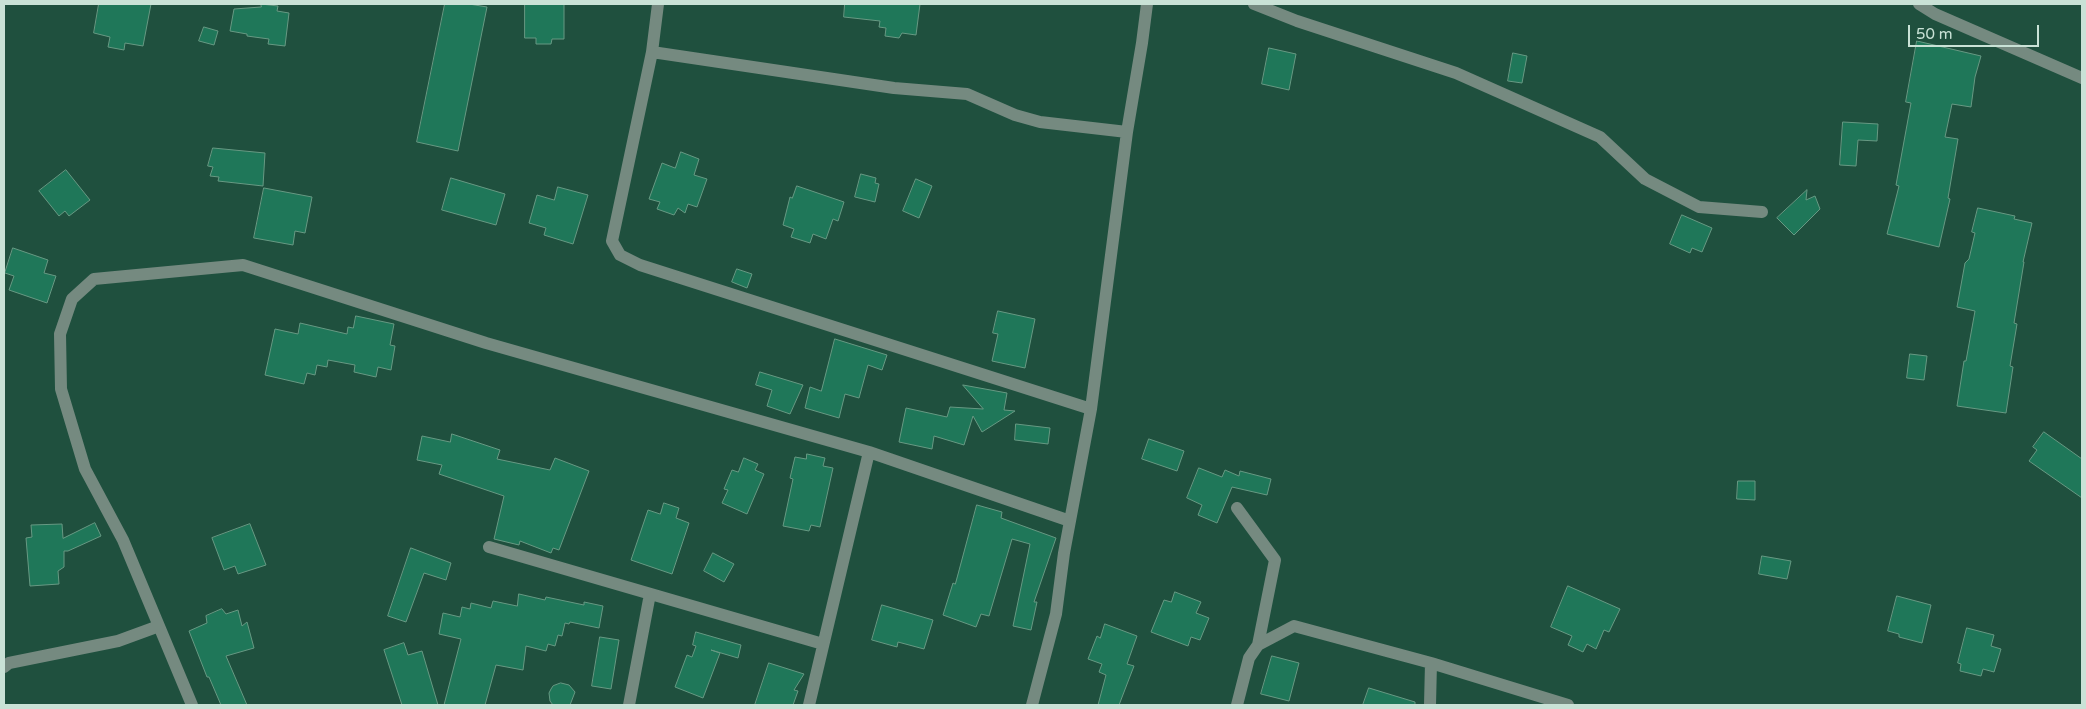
<!DOCTYPE html>
<style>
body{margin:0}
#map{position:relative;width:2086px;height:709px;overflow:hidden;background:#1f503e;font-family:"Varela Round",sans-serif}
canvas{display:block}
.frame{position:absolute;inset:0;border:5px solid #c9e2d6;pointer-events:none}
.scale{position:absolute;left:1908px;top:25px;width:131px;height:22px;box-sizing:border-box;border:2px solid #c9e2d6;border-top:0;padding-left:6px;font-size:15px;line-height:18px;white-space:nowrap;color:#c9e2d6;-webkit-text-stroke:4px #1f503e;paint-order:stroke}
</style>
<div id="map">
<canvas width="2086" height="709"></canvas>
<div class="frame"></div>
<div class="scale">50 m</div>
</div>
<script>
const g = document.querySelector('canvas').getContext('2d');
g.lineJoin = 'round';
function fill(path, color) { g.fillStyle = color; g.fill(path, 'evenodd'); }
function stroke(path, color, width, dash) { g.strokeStyle = color; g.lineWidth = width; g.lineCap = dash ? 'butt' : 'round'; g.setLineDash(dash || []); g.stroke(path); }
const building = new Path2D(`
 M 99,4 L 151,4 L 143,46 L 125,43 L 124,50 L 108,47 L 110,37 L 94,33 Z
 M 261,4 L 278,6 L 277,11 L 289,13 L 285,46 L 268,44 L 269,39 L 247,36 L 247,34 L 230,31 L 234,9 L 261,7 Z
 M 445,4 L 469,4 L 487,7 L 458,151 L 417,142 Z
 M 525,4 L 564,4 L 564,39 L 552,39 L 551,44 L 536,44 L 536,38 L 525,38 Z
 M 845,4 L 920,4 L 916,35 L 902,33 L 899,38 L 885,36 L 886,28 L 879,27 L 880,21 L 844,17 Z
 M 204,27 L 218,31 L 214,45 L 199,41 Z
 M 1917,41 L 1981,56 L 1975,77 L 1971,107 L 1952,104 L 1945,137 L 1958,139 L 1948,198 L 1950,199 L 1939,247 L 1887,234 L 1899,186 L 1896,185 L 1911,103 L 1906,102 Z
 M 1269,48 L 1296,54 L 1289,90 L 1262,84 Z
 M 1513,53 L 1527,56 L 1522,83 L 1508,81 Z
 M 1843,122 L 1878,124 L 1877,141 L 1858,140 L 1856,166 L 1840,165 Z
 M 213,148 L 265,153 L 263,186 L 218,181 L 219,177 L 210,176 L 213,167 L 208,166 Z
 M 681,152 L 699,159 L 694,175 L 707,179 L 697,207 L 688,204 L 685,213 L 678,208 L 674,215 L 657,209 L 660,202 L 649,199 L 662,163 L 675,168 Z
 M 66,170 L 90,200 L 69,216 L 65,211 L 59,216 L 39,191 Z
 M 861,174 L 876,178 L 875,183 L 879,184 L 875,202 L 855,197 Z
 M 451,178 L 505,194 L 496,225 L 442,210 Z
 M 916,179 L 932,186 L 919,218 L 903,211 Z
 M 797,186 L 844,202 L 838,221 L 833,219 L 826,239 L 813,234 L 810,243 L 791,237 L 794,229 L 783,225 L 790,197 L 792,198 Z
 M 558,187 L 588,195 L 573,244 L 544,235 L 546,228 L 529,223 L 537,195 L 554,200 Z
 M 264,188 L 312,197 L 305,233 L 295,231 L 293,245 L 254,238 Z
 M 1807,190 L 1806,200 L 1815,196 L 1820,209 L 1794,235 L 1777,218 Z
 M 1978,208 L 2015,216 L 2014,219 L 2032,223 L 2023,262 L 2024,262 L 2014,323 L 2017,324 L 2010,366 L 2013,367 L 2006,413 L 1957,406 L 1964,361 L 1966,361 L 1975,311 L 1957,307 L 1965,263 L 1969,259 L 1975,233 L 1972,232 Z
 M 1682,215 L 1712,228 L 1702,252 L 1692,248 L 1690,253 L 1670,244 Z
 M 13,248 L 48,260 L 44,273 L 56,276 L 47,303 L 9,290 L 14,276 L 5,273 Z
 M 737,269 L 752,274 L 747,288 L 732,282 Z
 M 998,311 L 1035,319 L 1025,368 L 992,361 L 998,334 L 993,333 Z
 M 356,316 L 394,324 L 390,345 L 395,346 L 391,370 L 378,367 L 376,377 L 354,372 L 355,365 L 328,360 L 327,367 L 317,365 L 315,375 L 307,373 L 304,384 L 265,375 L 275,329 L 298,334 L 300,323 L 347,334 L 348,327 L 353,328 Z
 M 835,339 L 887,355 L 882,370 L 868,365 L 859,398 L 845,394 L 839,418 L 805,408 L 810,387 L 821,391 Z
 M 1910,354 L 1927,356 L 1924,380 L 1907,378 Z
 M 760,372 L 803,385 L 790,414 L 767,406 L 772,390 L 756,385 Z
 M 963,385 L 1007,393 L 1004,410 L 1015,411 L 982,432 L 973,416 L 964,445 L 934,436 L 932,449 L 899,442 L 906,408 L 947,417 L 950,407 L 983,409 Z
 M 1016,424 L 1050,428 L 1048,444 L 1015,440 Z
 M 2044,432 L 2082,459 L 2082,498 L 2029,461 L 2037,450 L 2033,447 Z
 M 452,434 L 500,450 L 497,459 L 550,470 L 555,458 L 589,471 L 559,550 L 553,548 L 551,553 L 520,541 L 519,545 L 494,539 L 504,496 L 439,474 L 442,465 L 417,460 L 422,436 L 450,442 Z
 M 1149,439 L 1184,451 L 1177,471 L 1142,459 Z
 M 807,454 L 825,458 L 823,466 L 833,468 L 820,527 L 811,525 L 809,531 L 783,526 L 793,479 L 790,478 L 795,457 L 806,459 Z
 M 744,458 L 758,464 L 755,470 L 764,474 L 747,514 L 722,503 L 728,490 L 724,489 L 732,470 L 738,472 Z
 M 1199,468 L 1222,477 L 1225,470 L 1239,476 L 1240,471 L 1271,479 L 1267,495 L 1232,487 L 1217,523 L 1198,515 L 1202,505 L 1187,498 Z
 M 1738,481 L 1755,481 L 1755,500 L 1737,499 Z
 M 664,503 L 679,508 L 676,518 L 689,523 L 672,574 L 631,560 L 648,510 L 660,514 Z
 M 977,505 L 1002,512 L 1001,518 L 1056,538 L 1034,602 L 1037,602 L 1031,630 L 1013,626 L 1030,544 L 1012,539 L 989,616 L 981,614 L 976,627 L 943,615 L 953,583 L 955,584 Z
 M 95,523 L 101,536 L 68,551 L 64,551 L 64,567 L 58,571 L 59,584 L 30,586 L 26,538 L 32,537 L 31,525 L 62,524 L 63,538 Z
 M 250,524 L 266,565 L 238,574 L 235,566 L 224,570 L 212,538 Z
 M 411,548 L 451,563 L 446,580 L 424,573 L 406,622 L 388,616 Z
 M 713,553 L 734,564 L 724,582 L 704,571 Z
 M 1762,556 L 1791,561 L 1787,579 L 1759,574 Z
 M 1568,586 L 1620,609 L 1609,632 L 1604,630 L 1596,649 L 1587,644 L 1583,652 L 1568,645 L 1572,636 L 1551,627 Z
 M 1175,592 L 1201,602 L 1196,613 L 1209,618 L 1200,640 L 1191,637 L 1188,646 L 1151,632 L 1164,600 L 1171,602 Z
 M 519,594 L 545,600 L 546,597 L 584,605 L 584,602 L 603,606 L 599,628 L 570,622 L 569,624 L 565,623 L 562,636 L 558,635 L 555,646 L 548,644 L 546,651 L 526,646 L 523,670 L 496,665 L 485,705 L 444,705 L 461,639 L 439,634 L 443,613 L 460,617 L 462,607 L 470,609 L 471,603 L 491,608 L 493,601 L 517,606 Z
 M 1897,596 L 1931,605 L 1922,643 L 1899,637 L 1899,634 L 1888,631 Z
 M 882,605 L 933,620 L 924,649 L 898,642 L 897,647 L 872,640 Z
 M 222,609 L 226,614 L 238,610 L 242,626 L 247,622 L 254,648 L 226,656 L 247,705 L 221,705 L 209,677 L 207,677 L 189,631 L 207,623 L 206,616 Z
 M 1105,624 L 1137,636 L 1127,664 L 1134,666 L 1119,705 L 1098,705 L 1106,675 L 1099,672 L 1102,664 L 1088,659 L 1097,636 L 1100,638 Z
 M 1967,628 L 1994,635 L 1991,646 L 2001,649 L 1994,672 L 1983,669 L 1981,676 L 1960,671 L 1961,664 L 1958,663 Z
 M 696,632 L 741,645 L 738,658 L 711,650 L 720,653 L 703,698 L 675,687 L 687,655 L 692,657 L 696,646 L 693,645 Z
 M 600,637 L 619,640 L 611,689 L 592,686 Z
 M 404,643 L 408,655 L 422,651 L 438,705 L 402,705 L 384,650 Z
 M 1272,656 L 1299,663 L 1289,701 L 1261,694 Z
 M 769,663 L 804,674 L 794,690 L 798,691 L 793,705 L 755,705 Z
 M 561,683 L 569,685 L 575,692 L 570,705 L 553,705 L 550,701 L 549,693 L 551,689 L 553,686 Z
 M 1369,688 L 1415,702 L 1415,705 L 1363,705 Z`);
fill(building, '#1f7759');
stroke(building, '#679983', 1);
stroke(new Path2D(`
 M 658,4 L 652,52 L 612,241 L 620,255 L 640,265 L 1091,409
 M 1254,4 L 1297,21 L 1456,73 L 1600,137 L 1645,179 L 1699,207 L 1762,212
 M 1919,4 L 1935,14 L 2082,78
 M 652,52 L 894,88 L 967,94 L 1015,115 L 1040,122 L 1127,132
 M 1237,508 L 1275,560 L 1258,645 L 1294,626 L 1431,663 L 1568,705
 M 489,547 L 823,644
 M 4,667 L 9,663 L 118,641 L 159,626
 M 192,705 L 123,540 L 85,469 L 61,389 L 60,334 L 72,299 L 94,279 L 243,265 L 486,343 L 869,452 L 1070,521
 M 629,705 L 650,594
 M 809,705 L 869,452
 M 1032,705 L 1056,614 L 1064,553 L 1091,409 L 1127,132 L 1142,43 L 1147,4
 M 1237,705 L 1249,658 L 1258,645
 M 1430,705 L 1431,663`), '#758a80', 12);
</script>
